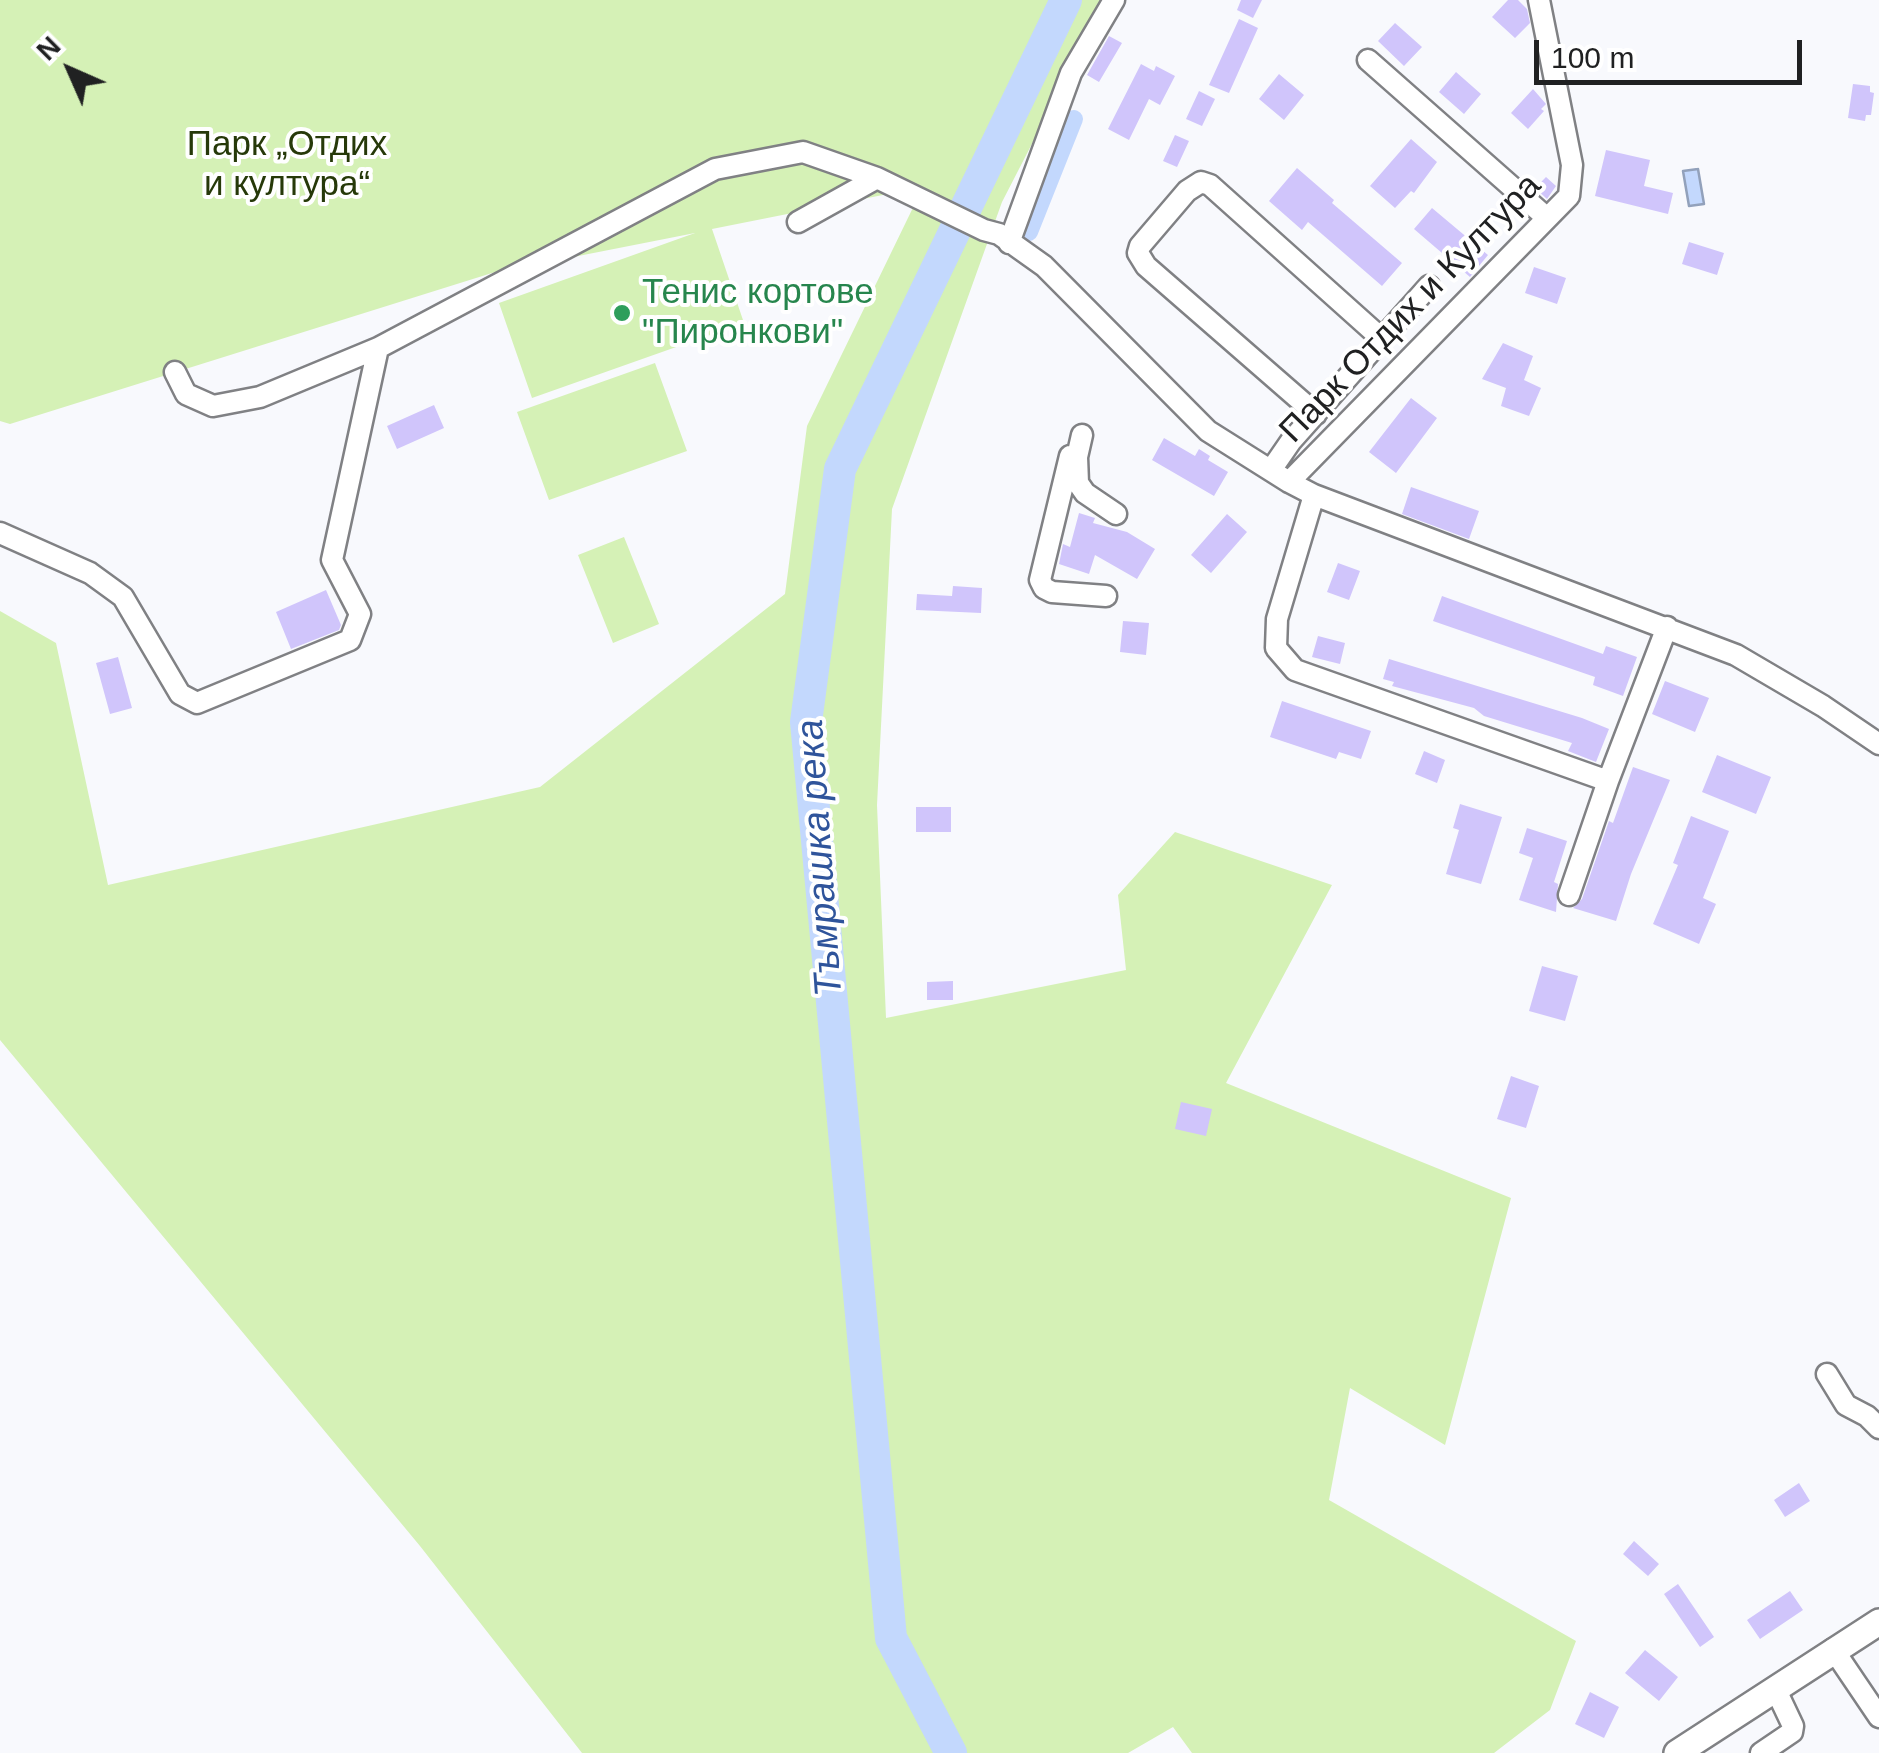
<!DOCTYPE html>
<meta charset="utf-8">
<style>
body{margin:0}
#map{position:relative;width:1879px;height:1753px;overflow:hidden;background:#f8f9fd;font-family:Arial,sans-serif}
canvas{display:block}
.north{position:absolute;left:20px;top:20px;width:100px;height:100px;-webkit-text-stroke:8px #fff;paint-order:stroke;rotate:315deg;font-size:28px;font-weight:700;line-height:40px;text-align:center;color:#202122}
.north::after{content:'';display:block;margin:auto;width:35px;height:45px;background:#202122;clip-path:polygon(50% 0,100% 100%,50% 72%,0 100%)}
.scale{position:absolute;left:1534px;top:40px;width:268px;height:45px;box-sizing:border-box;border:5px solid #202122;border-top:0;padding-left:12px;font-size:30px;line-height:35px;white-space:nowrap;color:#202122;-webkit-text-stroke:8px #fff;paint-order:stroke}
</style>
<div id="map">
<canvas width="1879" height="1753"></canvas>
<div class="north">N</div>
<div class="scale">100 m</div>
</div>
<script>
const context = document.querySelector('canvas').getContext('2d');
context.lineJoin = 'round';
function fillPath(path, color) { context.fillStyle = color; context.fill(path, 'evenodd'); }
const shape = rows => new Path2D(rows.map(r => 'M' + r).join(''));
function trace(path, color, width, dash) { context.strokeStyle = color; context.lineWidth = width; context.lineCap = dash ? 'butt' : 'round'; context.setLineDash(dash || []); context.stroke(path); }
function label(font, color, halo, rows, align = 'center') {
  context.font = font + ' Arial,sans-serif'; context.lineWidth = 8; context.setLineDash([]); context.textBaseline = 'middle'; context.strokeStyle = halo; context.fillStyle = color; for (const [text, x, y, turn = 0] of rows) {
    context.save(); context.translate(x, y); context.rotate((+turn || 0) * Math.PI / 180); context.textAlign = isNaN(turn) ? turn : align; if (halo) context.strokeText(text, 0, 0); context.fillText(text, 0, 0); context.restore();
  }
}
fillPath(shape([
 [0,0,1106,0,1002,202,892,509,877,805,886,1018,1126,970,1118,895,1175,832,1332,885,1226,1083,1511,1198,1445,1445,1350,1388,1329,1500,1576,1641,1550,1710,1494,1753,1192,1753,1173,1727,1128,1753,582,1753,420,1546,0,1040,0,611,56,643,108,885,540,787,785,594,807,426,923,187,712,229,744,323,532,398,499,303,695,233,492,273,10,424,0,421],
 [655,363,687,451,549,500,517,412],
 [624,537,659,624,613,643,578,555]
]), '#d5f1b6');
const water = shape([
 [1698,169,1704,204,1689,206,1683,171,1698,169]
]);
fillPath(water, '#c3d8fd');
trace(water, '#92a1bb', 2.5);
trace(shape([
 [1029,232,1074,119]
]), '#c3d8fd', 18);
trace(shape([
 [951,1753,891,1638,806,722,840,469,1066,0]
]), '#c3d8fd', 32);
fillPath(shape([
 [1241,0,1262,0,1253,18,1237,10],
 [1508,0,1518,0,1527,9,1530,23,1515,38,1492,17],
 [1239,19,1258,28,1229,93,1209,85],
 [1395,23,1422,47,1404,66,1378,41],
 [1109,36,1122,43,1099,82,1087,75],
 [1141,64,1154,71,1156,66,1175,76,1160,105,1149,99,1129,140,1108,129],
 [1456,72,1481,94,1464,114,1439,92],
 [1279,74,1304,95,1284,120,1259,99],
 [1853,84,1870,86,1870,92,1874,93,1871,115,1866,115,1865,121,1848,118],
 [1533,89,1546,104,1541,109,1544,111,1528,129,1511,113],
 [1199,91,1215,99,1202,126,1186,119],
 [1175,135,1189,141,1177,167,1163,161],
 [1411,139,1437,162,1414,193,1411,191,1395,208,1370,186],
 [1606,150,1650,160,1644,186,1673,193,1668,214,1595,196],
 [1297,168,1334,200,1332,203,1402,263,1382,286,1308,222,1302,230,1269,201],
 [1546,177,1556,186,1547,199,1535,188],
 [1432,208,1488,255,1470,277,1414,229],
 [1689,242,1724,253,1717,275,1682,264],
 [1534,267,1566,278,1557,304,1525,293],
 [1503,343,1533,356,1524,380,1541,388,1529,416,1501,406,1506,388,1482,379],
 [1411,398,1437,418,1396,473,1369,452],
 [434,405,444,428,397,449,387,426],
 [1164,438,1195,456,1199,449,1210,456,1208,460,1228,472,1214,496,1152,460],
 [1411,487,1479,511,1469,539,1402,514],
 [1079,513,1095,518,1093,523,1127,532,1155,549,1137,579,1095,555,1089,574,1059,564,1063,544,1070,547],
 [1227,514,1247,532,1211,573,1191,555],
 [1338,563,1360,571,1349,600,1327,592],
 [953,586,982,588,981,613,916,610,917,594,952,596],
 [326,590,341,625,339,630,291,649,276,612],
 [1442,596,1603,654,1606,646,1637,657,1623,696,1593,685,1595,677,1433,621],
 [1123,621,1149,623,1146,655,1120,652],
 [1318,636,1345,643,1340,664,1312,657],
 [118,657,132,708,110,714,96,663],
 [1389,659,1582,718,1609,729,1596,762,1568,751,1572,743,1484,716,1474,708,1392,686,1394,682,1383,679],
 [1665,681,1709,698,1695,732,1652,714],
 [1282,701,1371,731,1361,759,1339,752,1336,759,1270,737],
 [1424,751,1445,760,1437,783,1415,774],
 [1717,755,1771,777,1756,814,1702,792],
 [1633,767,1670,780,1631,874,1616,921,1573,908,1582,899,1609,821,1613,823],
 [1460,804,1502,817,1481,884,1446,874,1459,830,1453,828],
 [916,807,951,807,951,832,916,832],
 [1691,816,1729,831,1703,898,1716,904,1699,944,1653,924,1678,865,1673,863],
 [1527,828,1567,841,1554,882,1558,884,1556,912,1519,900,1533,858,1519,853],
 [1542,966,1578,976,1565,1021,1529,1011],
 [953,981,953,1000,927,1000,927,982],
 [1511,1076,1539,1086,1526,1128,1497,1119],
 [1181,1102,1212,1109,1206,1136,1175,1129],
 [1799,1483,1810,1501,1785,1517,1774,1500],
 [1634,1541,1659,1564,1648,1576,1623,1554],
 [1678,1584,1714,1637,1700,1647,1664,1594],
 [1790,1591,1803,1610,1760,1639,1747,1620],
 [1645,1650,1678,1677,1659,1701,1625,1673],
 [1590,1692,1619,1707,1604,1738,1575,1724]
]), '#d0c5fb');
const minor = shape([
 [1368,60,1547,218],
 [798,222,877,178],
 [1009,243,1071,73,1114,0],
 [175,372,186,394,213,406,260,397,378,348,715,169,803,152,877,178,984,230,999,234,1044,266,1208,431,1289,482,1314,495,1736,655,1823,706,1879,744],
 [1316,414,1146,266,1138,253,1140,246,1187,191,1201,182,1210,185,1382,339],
 [1082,435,1077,457,1078,483,1085,493,1116,514],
 [1070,456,1040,580,1044,588,1052,592,1106,596],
 [1271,470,1291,441,1429,286],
 [1289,482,1569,196,1572,165,1539,0],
 [1314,495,1277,619,1276,648,1295,670,1608,781,1667,627],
 [0,533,90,573,123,597,180,694,197,703,350,640,360,614,332,560,378,348],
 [1569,895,1608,781],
 [1827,1374,1846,1405,1867,1416,1879,1428],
 [1833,1649,1879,1717],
 [1761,1753,1792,1732,1793,1726,1775,1688]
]);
const major = shape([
 [1677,1753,1879,1622]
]);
trace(minor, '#808184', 25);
trace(major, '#808184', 30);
trace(minor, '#fff', 20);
trace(major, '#fff', 25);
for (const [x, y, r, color] of [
 [622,313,10,"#2e9e5b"]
]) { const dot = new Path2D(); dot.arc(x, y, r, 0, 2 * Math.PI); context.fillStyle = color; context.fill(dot); trace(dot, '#fff', 4); }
label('35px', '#263909', '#fff', [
 ["Парк „Отдих",287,145],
 ["и култура“",287,185]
]);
label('35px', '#27864d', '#fff', [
 ["Тенис кортове",642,293],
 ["\"Пиронкови\"",642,333]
], 'left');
label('35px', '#202122', '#fff', [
 ["Парк Отдих и Култура",1411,309,-46]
]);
label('italic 38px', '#2f549b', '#fff', [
 ["Тъмрашка река",821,858,-94]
]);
</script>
